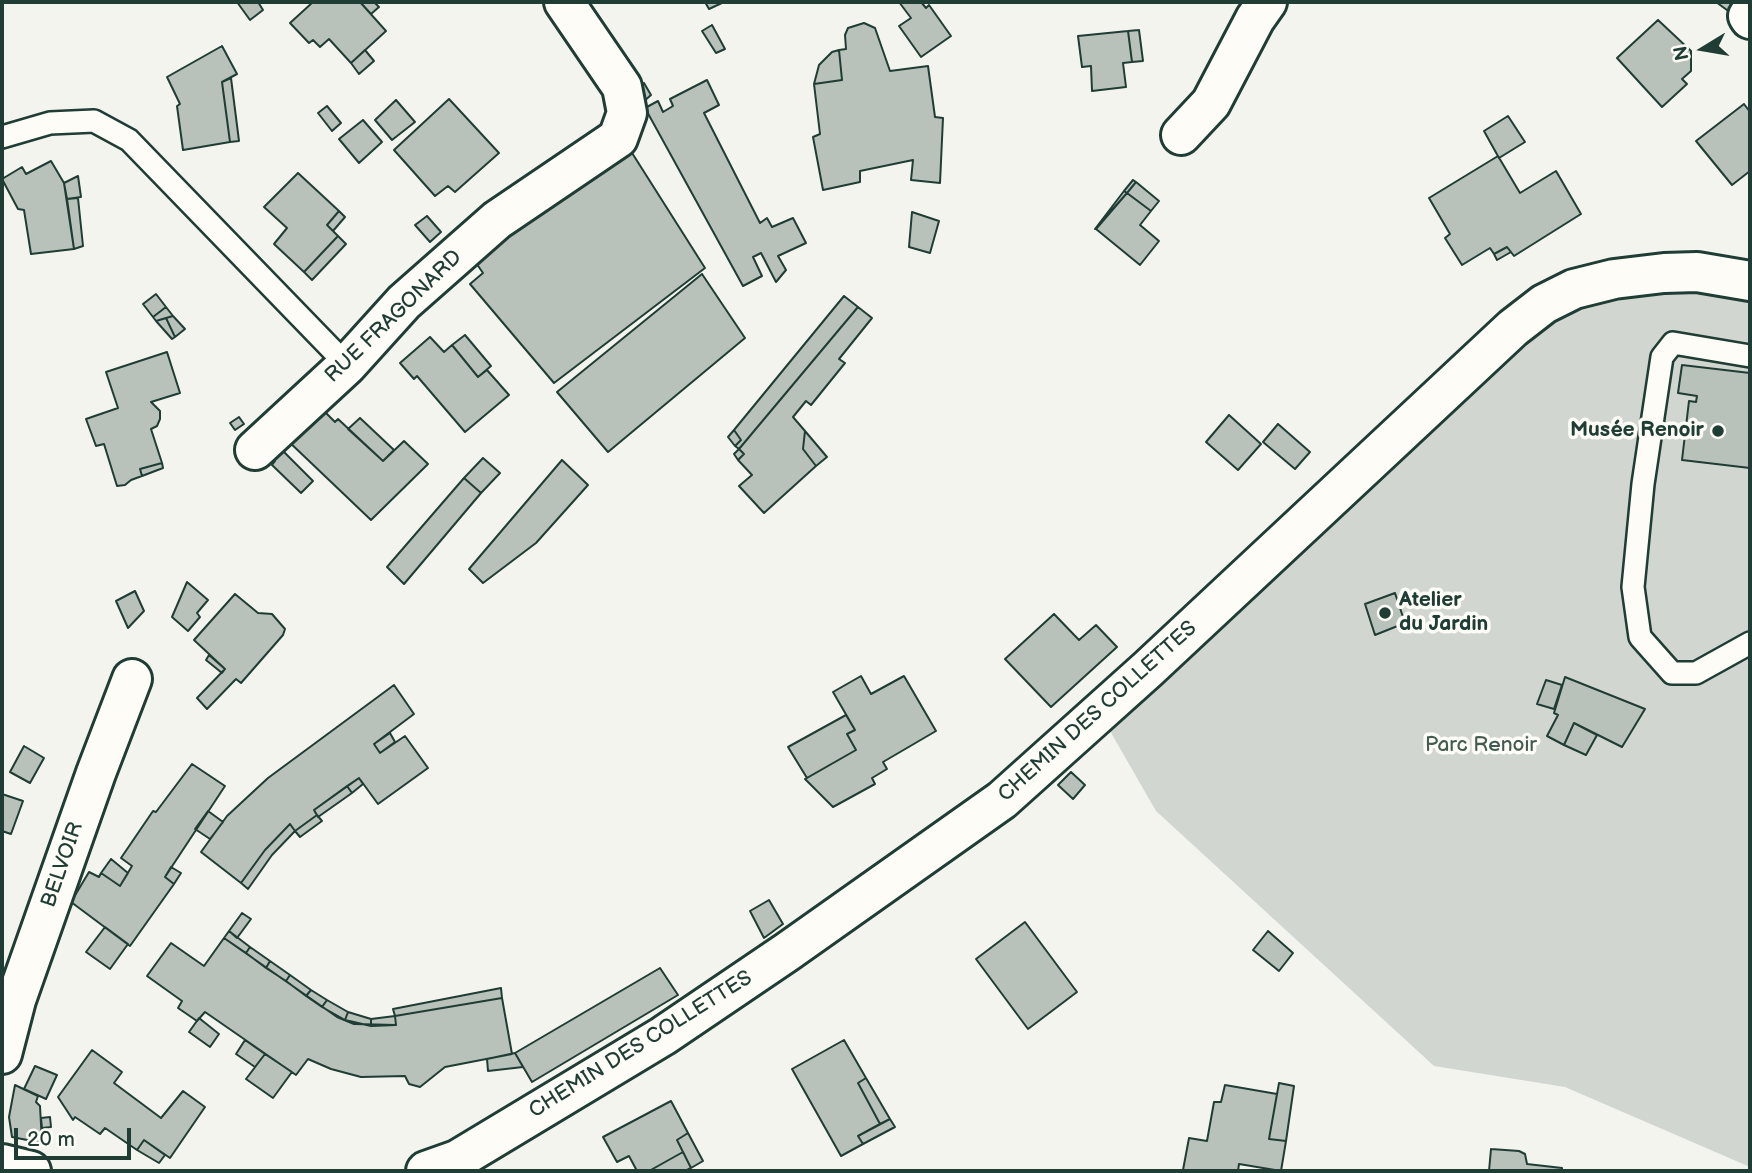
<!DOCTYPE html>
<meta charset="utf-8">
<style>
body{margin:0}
#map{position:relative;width:1752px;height:1173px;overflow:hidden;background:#f4f4ef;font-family:"Balsamiq Sans",sans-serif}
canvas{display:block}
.frame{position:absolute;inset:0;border:4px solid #1f3d34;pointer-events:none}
.north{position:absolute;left:1668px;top:14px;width:70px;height:70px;-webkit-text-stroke:5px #fdfcf7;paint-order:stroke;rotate:259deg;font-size:19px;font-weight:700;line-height:28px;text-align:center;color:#1f3d34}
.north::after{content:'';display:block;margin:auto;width:24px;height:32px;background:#1f3d34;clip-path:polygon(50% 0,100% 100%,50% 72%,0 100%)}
.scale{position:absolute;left:14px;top:1128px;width:117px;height:32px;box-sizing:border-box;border:4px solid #1f3d34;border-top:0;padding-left:9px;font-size:21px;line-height:24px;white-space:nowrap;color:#1f3d34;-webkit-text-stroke:5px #fdfcf7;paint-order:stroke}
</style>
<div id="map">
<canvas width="1752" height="1173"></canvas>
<div class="frame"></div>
<div class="north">N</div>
<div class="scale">20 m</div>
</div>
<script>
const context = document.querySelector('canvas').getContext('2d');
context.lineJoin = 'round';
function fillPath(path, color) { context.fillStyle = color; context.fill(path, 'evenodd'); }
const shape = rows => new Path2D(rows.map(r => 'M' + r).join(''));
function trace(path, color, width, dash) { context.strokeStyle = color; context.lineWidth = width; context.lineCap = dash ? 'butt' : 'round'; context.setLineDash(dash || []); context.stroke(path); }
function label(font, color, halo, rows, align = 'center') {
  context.font = font + ' "Balsamiq Sans",sans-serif'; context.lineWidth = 7; context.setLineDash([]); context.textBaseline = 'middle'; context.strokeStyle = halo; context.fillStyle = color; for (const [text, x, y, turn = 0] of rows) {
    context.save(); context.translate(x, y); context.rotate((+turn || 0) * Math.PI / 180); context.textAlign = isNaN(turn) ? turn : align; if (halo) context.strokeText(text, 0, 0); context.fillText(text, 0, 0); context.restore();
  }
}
fillPath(shape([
 [1598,285,1698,287,1750,301,1750,1167,1565,1087,1434,1066,1156,811,1110,731,1523,330]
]), '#d1d6d1');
const building = shape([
 [237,2,258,2,263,10,250,20,237,2],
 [313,2,360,2,386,31,351,63,329,39,320,47,313,40,309,43,290,23,313,2],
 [360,2,374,2,379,7,371,14,360,2],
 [705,2,724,2,709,9,705,2],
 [899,2,921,2,926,8,929,5,951,36,921,57,899,26,911,18,899,2],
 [1716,2,1739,2,1731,13,1716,2],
 [1658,20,1691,51,1691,71,1682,79,1687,84,1662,107,1617,58,1658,20],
 [864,23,875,28,890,71,928,66,935,117,943,118,940,183,911,180,913,160,860,171,860,182,823,190,813,137,820,134,814,84,842,80,839,50,846,49,845,35,848,28,864,23],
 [712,25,725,49,716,53,702,31,712,25],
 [1139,30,1143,61,1132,62,1128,31,1139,30],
 [1128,31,1132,62,1123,63,1126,87,1092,91,1091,66,1082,67,1078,36,1128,31],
 [222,46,237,74,222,82,230,142,183,150,177,106,180,104,167,77,222,46],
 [365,50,374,61,359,74,351,63,365,50],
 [839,50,842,80,814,84,819,65,832,52,839,50],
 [231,78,239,141,230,142,222,82,231,78],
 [707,80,719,105,704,113,760,223,767,218,772,227,793,218,806,243,778,256,786,270,776,282,761,253,753,257,762,276,743,286,645,108,658,101,663,112,673,106,670,99,707,80],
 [644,83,651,95,642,103,633,90,644,83],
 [449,99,499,153,455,192,448,186,435,196,394,150,449,99],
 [396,100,415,122,392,140,375,120,396,100],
 [1744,104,1750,112,1750,171,1732,185,1696,141,1744,104],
 [327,106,341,123,332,131,318,113,327,106],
 [1508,116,1525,142,1499,158,1484,131,1508,116],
 [363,120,382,142,359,163,339,139,363,120],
 [627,145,705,268,554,383,470,284,483,273,474,260,627,145],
 [1498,156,1520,193,1556,171,1581,214,1514,256,1507,247,1494,254,1490,248,1462,265,1445,238,1450,234,1429,198,1498,156],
 [51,161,64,183,74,249,31,254,24,210,18,209,2,179,22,167,26,174,51,161],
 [298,173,339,211,327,225,338,236,304,272,274,244,287,228,264,207,298,173],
 [78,176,81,197,67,199,64,183,78,176],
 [1133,180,1136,182,1127,193,1124,191,1133,180],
 [1136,182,1159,201,1151,211,1127,193,1136,182],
 [1124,191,1127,193,1095,229,1124,191],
 [1127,193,1151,211,1140,225,1159,241,1140,265,1096,229,1127,193],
 [78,198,83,246,74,249,67,199,78,198],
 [339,211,345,217,333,231,327,225,339,211],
 [912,212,939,221,930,253,909,247,912,212],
 [427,216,441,232,430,242,415,225,427,216],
 [338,236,346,244,312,280,304,272,338,236],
 [1507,247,1511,252,1497,260,1494,254,1507,247],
 [702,274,745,338,608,452,557,392,702,274],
 [156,294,166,307,153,317,143,304,156,294],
 [844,296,858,307,739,449,735,446,741,440,734,430,844,296],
 [166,307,173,316,156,321,153,317,166,307],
 [858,307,872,318,839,359,845,363,811,405,806,401,793,417,805,431,803,449,816,466,764,513,739,486,752,475,738,460,744,454,739,449,858,307],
 [173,316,185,329,175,337,166,318,173,316],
 [166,318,175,337,172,339,156,321,166,318],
 [465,335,491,366,478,377,452,345,465,335],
 [430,337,444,352,452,345,478,377,487,370,509,395,465,432,417,376,414,379,400,363,430,337],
 [167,352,180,393,151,402,160,411,160,419,157,426,151,429,162,463,140,469,142,476,131,480,125,485,117,486,104,444,96,446,86,419,118,408,106,372,167,352],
 [1682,365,1750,373,1750,468,1682,460,1689,401,1696,402,1697,396,1678,393,1682,365],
 [318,405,335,422,338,419,383,461,404,441,428,464,371,520,286,439,318,405],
 [1229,415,1261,444,1238,470,1206,442,1229,415],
 [239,417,244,424,235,430,230,423,239,417],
 [360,418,394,450,383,461,348,429,360,418],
 [1278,424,1310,452,1295,469,1263,442,1278,424],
 [734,430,741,440,735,446,728,437,734,430],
 [805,431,827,457,816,466,803,449,805,431],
 [739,449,744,454,738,460,734,454,739,449],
 [282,450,313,481,301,493,272,465,275,461,273,459,282,450],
 [483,458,500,473,481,493,464,478,483,458],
 [562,460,588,485,536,543,483,583,469,569,562,460],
 [162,463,163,468,142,476,140,469,162,463],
 [464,478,481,493,404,584,387,567,464,478],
 [187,582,208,600,197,613,200,617,188,631,172,617,187,582],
 [135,591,144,611,128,628,116,601,135,591],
 [1395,593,1405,623,1375,635,1365,604,1395,593],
 [235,594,258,613,272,614,285,629,283,635,241,683,236,679,207,709,197,698,225,669,194,640,235,594],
 [1054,614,1079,640,1096,625,1117,647,1051,707,1005,659,1054,614],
 [209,655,225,669,222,673,206,660,209,655],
 [861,676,871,694,904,676,936,731,883,762,887,769,872,778,875,784,833,807,805,779,856,750,847,734,855,730,833,692,861,676],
 [1565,677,1645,709,1622,747,1574,723,1564,745,1547,736,1558,715,1554,713,1565,677],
 [1546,680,1562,685,1554,709,1537,704,1546,680],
 [394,685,414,714,374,744,380,753,405,736,428,768,378,804,359,778,314,810,317,815,295,831,290,824,265,850,241,883,201,852,227,816,268,778,394,685],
 [846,715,855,730,847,734,856,750,807,778,788,747,846,715],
 [1574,723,1597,735,1586,755,1564,745,1574,723],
 [390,733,395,742,380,753,374,744,390,733],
 [24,746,44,758,30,783,10,772,24,746],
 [192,764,225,786,165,877,174,884,130,946,71,902,89,872,99,877,101,873,120,886,132,866,121,858,153,811,156,812,192,764],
 [1071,772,1085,785,1073,799,1058,785,1071,772],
 [359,778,363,784,352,793,347,786,359,778],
 [347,786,352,793,318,817,314,810,347,786],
 [2,794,23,801,11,834,2,831,2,794],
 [208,811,223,822,210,839,195,829,208,811],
 [317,815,322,821,300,837,295,831,317,815],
 [290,824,295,831,272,855,248,889,241,883,265,850,290,824],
 [111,859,128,873,120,886,101,873,111,859],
 [171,867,181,873,174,884,165,877,171,867],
 [769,900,783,924,764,938,750,911,769,900],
 [242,913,251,919,237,938,229,931,242,913],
 [1025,922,1077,992,1028,1029,976,959,1025,922],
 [105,927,128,944,110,969,86,952,105,927],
 [229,931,250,947,246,953,224,938,229,931],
 [1268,931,1293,953,1279,971,1253,950,1268,931],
 [224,938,337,1017,354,1024,396,1025,395,1016,502,998,512,1054,445,1067,420,1087,409,1084,405,1076,361,1077,331,1069,308,1059,296,1075,205,1012,197,1021,178,1008,182,1001,147,976,171,943,204,966,224,938],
 [250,947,270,961,266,968,246,953,250,947],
 [270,961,290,975,286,981,266,968,270,961],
 [660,968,678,995,532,1082,515,1053,660,968],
 [290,975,311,990,306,996,286,981,290,975],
 [501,988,502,998,395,1016,393,1009,501,988],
 [311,990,327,1000,322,1007,306,996,311,990],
 [327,1000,348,1012,345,1020,322,1007,327,1000],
 [348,1012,371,1019,371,1026,345,1020,348,1012],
 [395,1016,396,1025,371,1026,371,1019,395,1016],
 [199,1018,219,1034,210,1047,189,1032,199,1018],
 [245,1040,265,1054,255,1067,236,1054,245,1040],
 [844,1040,866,1078,858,1083,880,1124,858,1136,863,1144,841,1156,792,1069,844,1040],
 [92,1050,122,1072,114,1083,161,1118,183,1091,205,1107,170,1158,144,1140,137,1150,105,1128,100,1134,75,1117,73,1120,58,1097,92,1050],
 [515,1053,523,1067,488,1071,487,1059,515,1053],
 [265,1054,292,1072,273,1098,246,1079,265,1054],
 [35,1066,57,1075,46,1099,24,1089,35,1066],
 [866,1078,890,1119,880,1124,858,1083,866,1078],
 [1279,1083,1294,1086,1286,1141,1269,1139,1279,1083],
 [15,1085,38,1096,36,1102,40,1106,42,1143,12,1137,9,1117,15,1085],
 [1225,1085,1277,1094,1269,1139,1286,1141,1281,1171,1239,1164,1238,1171,1183,1170,1189,1138,1207,1141,1214,1102,1221,1102,1225,1085],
 [671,1101,688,1133,677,1140,683,1152,649,1171,637,1171,629,1156,617,1162,603,1137,671,1101],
 [50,1117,51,1127,42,1128,41,1118,50,1117],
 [890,1119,895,1127,863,1144,858,1136,890,1119],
 [688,1133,703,1161,691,1168,677,1140,688,1133],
 [144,1140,165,1155,159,1163,137,1150,144,1140],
 [1491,1149,1519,1151,1525,1154,1527,1164,1562,1168,1562,1171,1489,1171,1491,1149],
 [683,1152,691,1168,685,1171,649,1171,683,1152]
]);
fillPath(building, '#b9c1bb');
trace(building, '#1f3d34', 2);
const lane = shape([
 [2,137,50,123,94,121,129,140,347,365],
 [1750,356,1673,343,1662,357,1643,484,1633,587,1640,637,1672,673,1696,673,1750,643]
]);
const street = shape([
 [1748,16,1750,19],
 [1181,135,1211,103,1255,19,1267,2],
 [255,450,347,365,404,302,497,220,618,138,627,113,622,87,564,2],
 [2,1054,16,1000,96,773,132,679],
 [2,1164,31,1171],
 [426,1171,457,1160,663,1036,787,952,1002,800,1148,669,1513,328,1544,304,1574,289,1614,279,1664,273,1697,272,1750,281]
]);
trace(lane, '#1f3d34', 26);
trace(street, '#1f3d34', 44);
trace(lane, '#fdfcf7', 21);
trace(street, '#fdfcf7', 38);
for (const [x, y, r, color] of [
 [1718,431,7,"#1f3d34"],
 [1385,613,7,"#1f3d34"]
]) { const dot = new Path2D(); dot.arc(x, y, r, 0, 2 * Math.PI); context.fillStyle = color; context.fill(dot); trace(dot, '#fdfcf7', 2.5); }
label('21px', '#1f3d34', '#fdfcf7', [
 ["RUE FRAGONARD",394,317,-44],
 ["CHEMIN DES COLLETTES",1098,712,-42],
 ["BELVOIR",63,865,-71],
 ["CHEMIN DES COLLETTES",641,1045,-32]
]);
label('bold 21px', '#1f3d34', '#fdfcf7', [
 ["Musée Renoir",1704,431],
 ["Atelier",1399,601,"left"],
 ["du Jardin",1399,625,"left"]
], 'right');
label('21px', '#435c53', '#fdfcf7', [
 ["Parc Renoir",1481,746]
]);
</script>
